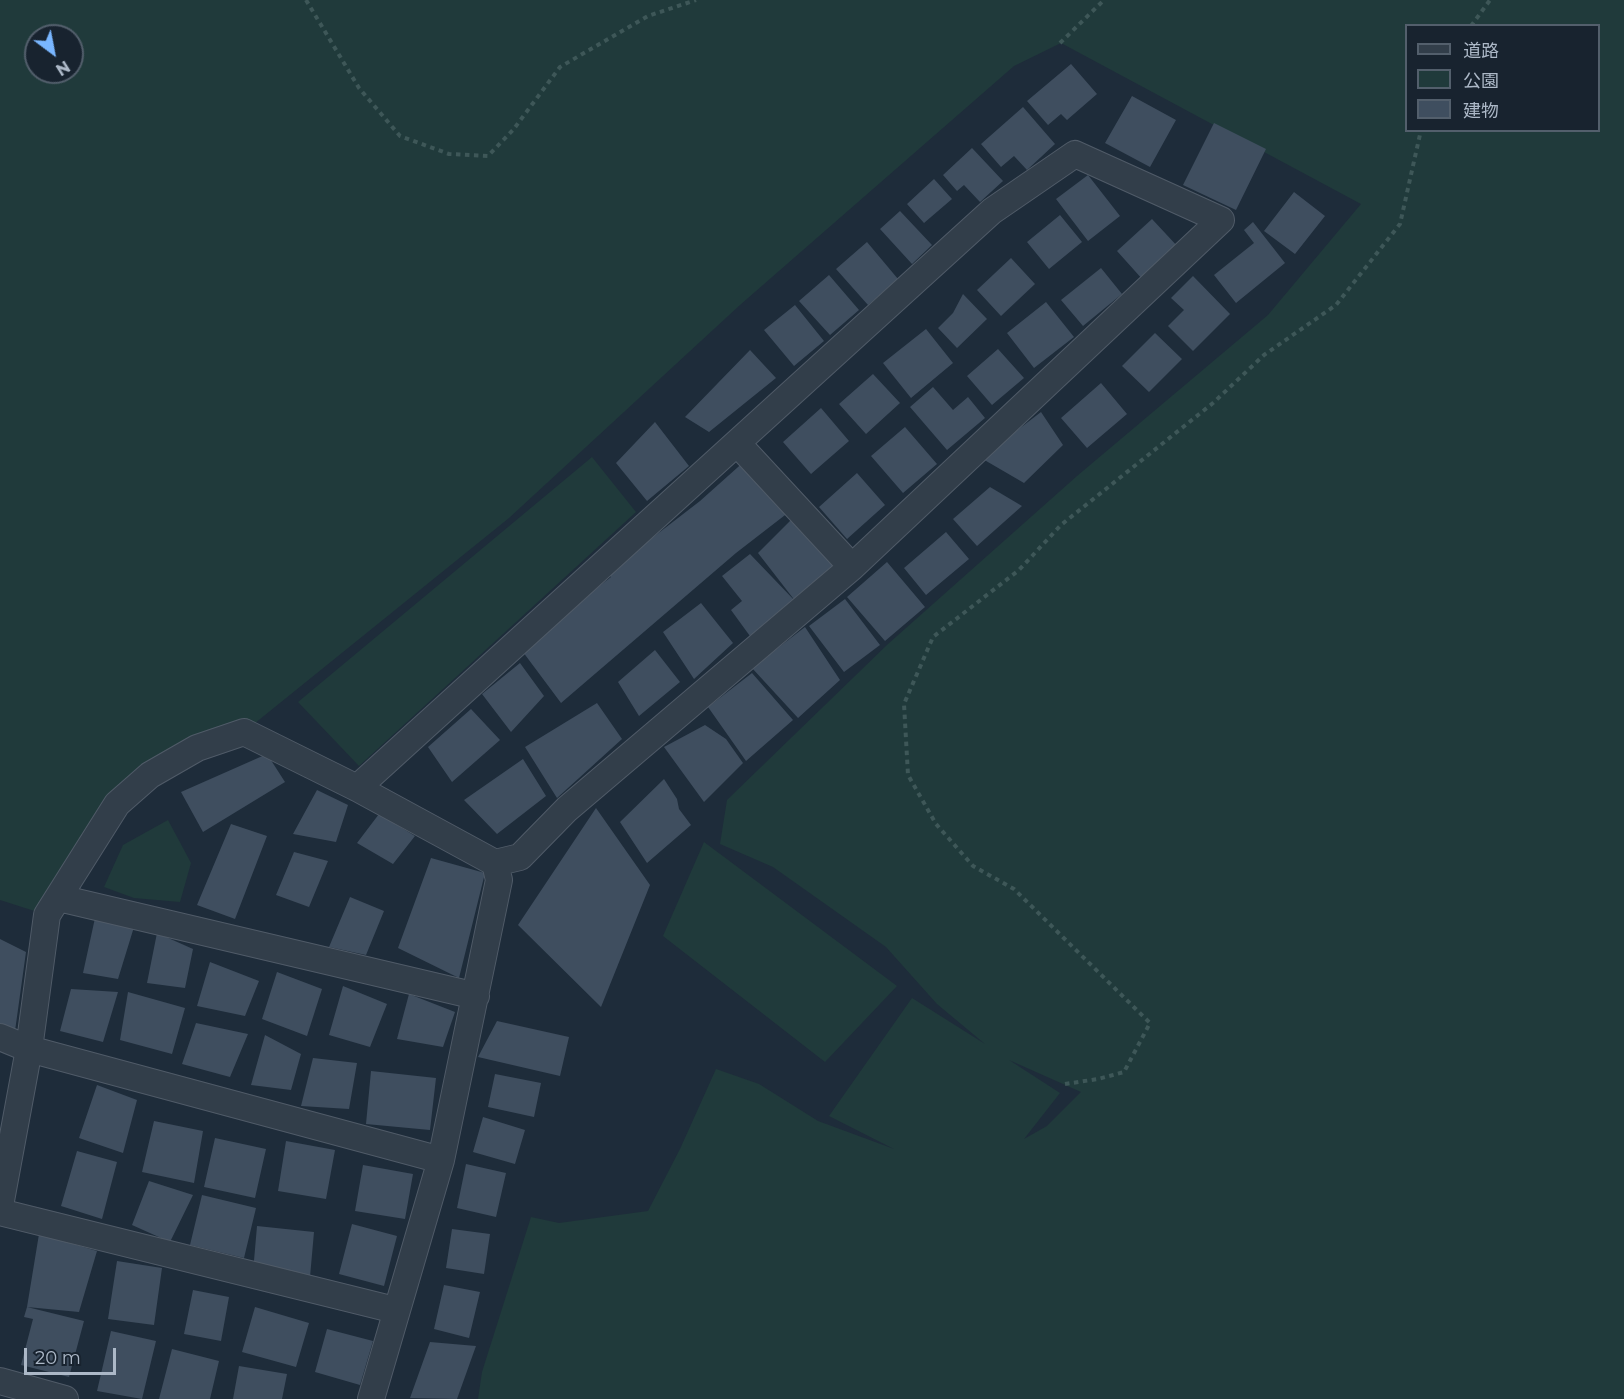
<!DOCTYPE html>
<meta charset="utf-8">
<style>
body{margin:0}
#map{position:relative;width:1624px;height:1399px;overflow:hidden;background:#1e2c3a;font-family:Montserrat,"Noto Sans JP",sans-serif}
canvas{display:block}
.legend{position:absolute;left:1405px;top:24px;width:195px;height:108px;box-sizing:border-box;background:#18232f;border:2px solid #535f6c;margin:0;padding:8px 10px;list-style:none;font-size:18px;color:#acb8c7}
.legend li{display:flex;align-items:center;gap:12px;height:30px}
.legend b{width:30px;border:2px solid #535f6c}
.north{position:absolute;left:24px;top:24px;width:60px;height:60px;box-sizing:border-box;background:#18232f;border:2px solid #535f6c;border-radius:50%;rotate:148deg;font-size:16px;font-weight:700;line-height:24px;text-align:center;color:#acb8c7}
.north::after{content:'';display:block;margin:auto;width:21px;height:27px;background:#79b6ff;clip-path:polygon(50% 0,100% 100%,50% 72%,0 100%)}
.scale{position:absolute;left:24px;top:1348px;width:92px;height:27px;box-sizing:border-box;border:3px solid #acb8c7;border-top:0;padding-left:8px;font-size:18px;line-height:21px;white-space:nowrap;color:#acb8c7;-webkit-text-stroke:4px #18232f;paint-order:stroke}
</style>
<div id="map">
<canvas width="1624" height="1399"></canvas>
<ul class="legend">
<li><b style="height:8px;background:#323e4a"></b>道路</li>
<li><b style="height:16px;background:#203a3b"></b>公園</li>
<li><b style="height:16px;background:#3f4e5f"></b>建物</li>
</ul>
<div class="north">N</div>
<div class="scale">20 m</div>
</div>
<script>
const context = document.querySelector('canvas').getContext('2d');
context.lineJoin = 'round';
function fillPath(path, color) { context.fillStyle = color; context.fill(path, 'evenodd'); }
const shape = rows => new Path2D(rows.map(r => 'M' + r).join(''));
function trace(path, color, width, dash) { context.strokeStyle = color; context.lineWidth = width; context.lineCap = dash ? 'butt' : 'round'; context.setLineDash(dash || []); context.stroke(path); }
fillPath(shape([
 [0,0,1624,0,1624,1399,478,1399,482,1372,531,1217,559,1223,648,1211,680,1149,716,1069,759,1084,818,1121,894,1149,829,1116,912,998,985,1044,937,1004,886,947,773,867,720,844,727,800,888,644,1077,476,1268,315,1361,204,1061,43,1014,66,740,305,509,518,244,732,150,775,47,915,0,900],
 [1406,26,1598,26,1598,130,1406,130],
 [36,36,72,36,72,72,36,72],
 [1009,1060,1081,1092,1047,1126,1024,1139,1060,1093],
 [592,457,636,512,359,766,298,702],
 [168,820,191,863,180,902,134,898,104,887,123,845],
 [704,842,897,986,825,1062,663,936]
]), '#203a3b');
fillPath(shape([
 [1071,64,1097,94,1067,120,1061,114,1048,125,1027,101],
 [1132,96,1176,120,1150,167,1105,143],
 [1023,107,1055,144,1027,170,1014,156,1001,167,981,144],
 [1214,123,1266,149,1236,210,1183,185],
 [972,148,1003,181,980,202,964,185,957,191,943,175],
 [1088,175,1120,216,1088,241,1056,199],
 [934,179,952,199,924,223,907,204],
 [1294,192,1325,216,1295,254,1264,231],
 [900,211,932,245,912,264,880,229],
 [1060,215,1082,242,1049,269,1027,242],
 [1152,219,1179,248,1143,280,1117,251],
 [1253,222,1285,263,1236,303,1214,275,1254,243,1244,230],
 [867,242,898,279,868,305,836,269],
 [1011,258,1035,284,1001,316,977,290],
 [1101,268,1122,294,1083,326,1061,300],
 [829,275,859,310,830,335,799,301],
 [1193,276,1230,314,1193,351,1168,326,1184,310,1171,298],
 [963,294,987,319,957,348,938,328,953,313],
 [1046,302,1074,337,1034,368,1007,333],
 [795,305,824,341,794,366,764,330],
 [926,329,953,363,911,398,883,363],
 [1155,333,1182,359,1149,392,1122,366],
 [998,349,1024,378,992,405,967,376],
 [750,350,776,378,709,432,685,417],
 [873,374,900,403,866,434,839,404],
 [1101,383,1127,414,1087,448,1061,418],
 [933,387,953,410,968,397,985,418,947,450,910,407],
 [821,408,849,441,811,474,783,442],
 [1041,412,1063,445,1024,483,981,458],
 [655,422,689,466,647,501,616,463],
 [905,427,937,464,903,493,871,456],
 [747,459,789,512,736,553,561,703,523,652,561,616,611,577,608,572,700,501],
 [857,473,885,505,847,539,819,507],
 [990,487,1022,506,977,546,953,519],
 [797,514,843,569,755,643,731,610,742,601,722,576,750,554,796,602,758,553],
 [946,532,969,559,926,595,904,568],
 [887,562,925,607,885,641,847,597],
 [845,599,880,645,844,672,809,626],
 [701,603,733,643,694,679,663,632],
 [805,627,840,680,798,718,752,668],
 [655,650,680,682,639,716,618,682],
 [520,663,544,696,511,732,482,694],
 [752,673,793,720,746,761,708,707],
 [597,703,622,739,557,798,525,747],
 [471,709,500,740,452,782,428,747],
 [705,725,726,739,743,763,704,802,664,747],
 [267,754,285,782,203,832,181,792],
 [523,759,546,796,497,834,464,800],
 [664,779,677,799,679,809,691,825,647,863,620,822],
 [317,790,348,805,336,842,293,834],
 [596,808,650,885,601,1007,518,925],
 [379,814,415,836,393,864,357,843],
 [231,824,267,836,235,919,197,905],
 [294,852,328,861,309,907,276,895],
 [431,858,485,873,459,978,398,948],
 [350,897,384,911,366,955,329,947],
 [95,918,134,927,118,979,83,973],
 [157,933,193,949,185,988,147,983],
 [0,939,26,952,15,1031,0,1023],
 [210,962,259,981,245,1016,197,1006],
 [277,972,322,989,307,1036,262,1019],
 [343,986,387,1004,370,1047,329,1035],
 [71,989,118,992,103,1042,60,1031],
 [128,992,185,1008,172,1054,120,1040],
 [409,994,455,1012,443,1047,397,1039],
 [497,1021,569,1037,560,1076,478,1057],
 [196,1023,248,1034,230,1077,182,1064],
 [265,1035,301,1054,291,1090,251,1085],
 [313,1058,357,1063,349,1109,301,1106],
 [371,1071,436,1078,430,1130,366,1124],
 [495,1074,541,1083,534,1117,488,1107],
 [97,1085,137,1100,123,1153,79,1138],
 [483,1117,525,1130,515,1164,473,1152],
 [154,1121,203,1131,194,1183,142,1172],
 [215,1138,266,1149,255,1198,204,1187],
 [286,1141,335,1150,326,1199,278,1191],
 [77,1151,117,1162,102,1219,61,1206],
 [466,1164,506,1173,496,1217,457,1208],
 [363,1165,413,1174,405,1219,355,1211],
 [149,1181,193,1195,170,1242,132,1225],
 [202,1195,256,1208,244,1258,190,1245],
 [352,1224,397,1236,384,1286,339,1274],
 [257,1226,314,1232,310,1277,253,1272],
 [452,1229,490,1234,484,1274,446,1268],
 [39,1234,97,1251,79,1312,27,1307],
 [117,1261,162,1268,154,1325,108,1319],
 [444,1285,480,1292,469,1338,434,1329],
 [193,1290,229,1297,221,1341,184,1334],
 [27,1307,84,1321,69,1377,21,1365,33,1319,24,1317],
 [255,1307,309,1323,296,1367,242,1352],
 [327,1329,373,1341,360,1385,315,1372],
 [111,1331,156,1341,142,1399,97,1391],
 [430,1342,476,1346,457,1399,410,1398],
 [172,1349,219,1361,210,1399,159,1399],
 [239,1366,287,1374,282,1399,233,1399]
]), '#3f4e5f');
const minor = shape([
 [737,443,852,567],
 [59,898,476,996],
 [0,1037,29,1049,441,1160],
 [0,1206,29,1049,47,915,117,804,150,775,197,748,244,732,357,788,495,863,520,857,567,809,852,567,1221,220,1075,154,992,211,357,788],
 [0,1212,395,1310],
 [0,1381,65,1399],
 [371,1399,441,1160,499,880,495,863]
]);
trace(minor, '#505b68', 28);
trace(shape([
 [306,0,359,88,400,136,449,154,488,156,513,130,560,67,648,16,696,0],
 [1471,26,1490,0],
 [1060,43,1104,0],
 [1065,1084,1098,1079,1124,1072,1150,1023,1014,889,973,866,936,824,908,775,904,704,933,637,1019,570,1061,525,1213,403,1264,355,1336,305,1400,224,1421,130]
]), '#3e5758', 4, [4.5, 4.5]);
trace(minor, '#323e4a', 26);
</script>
